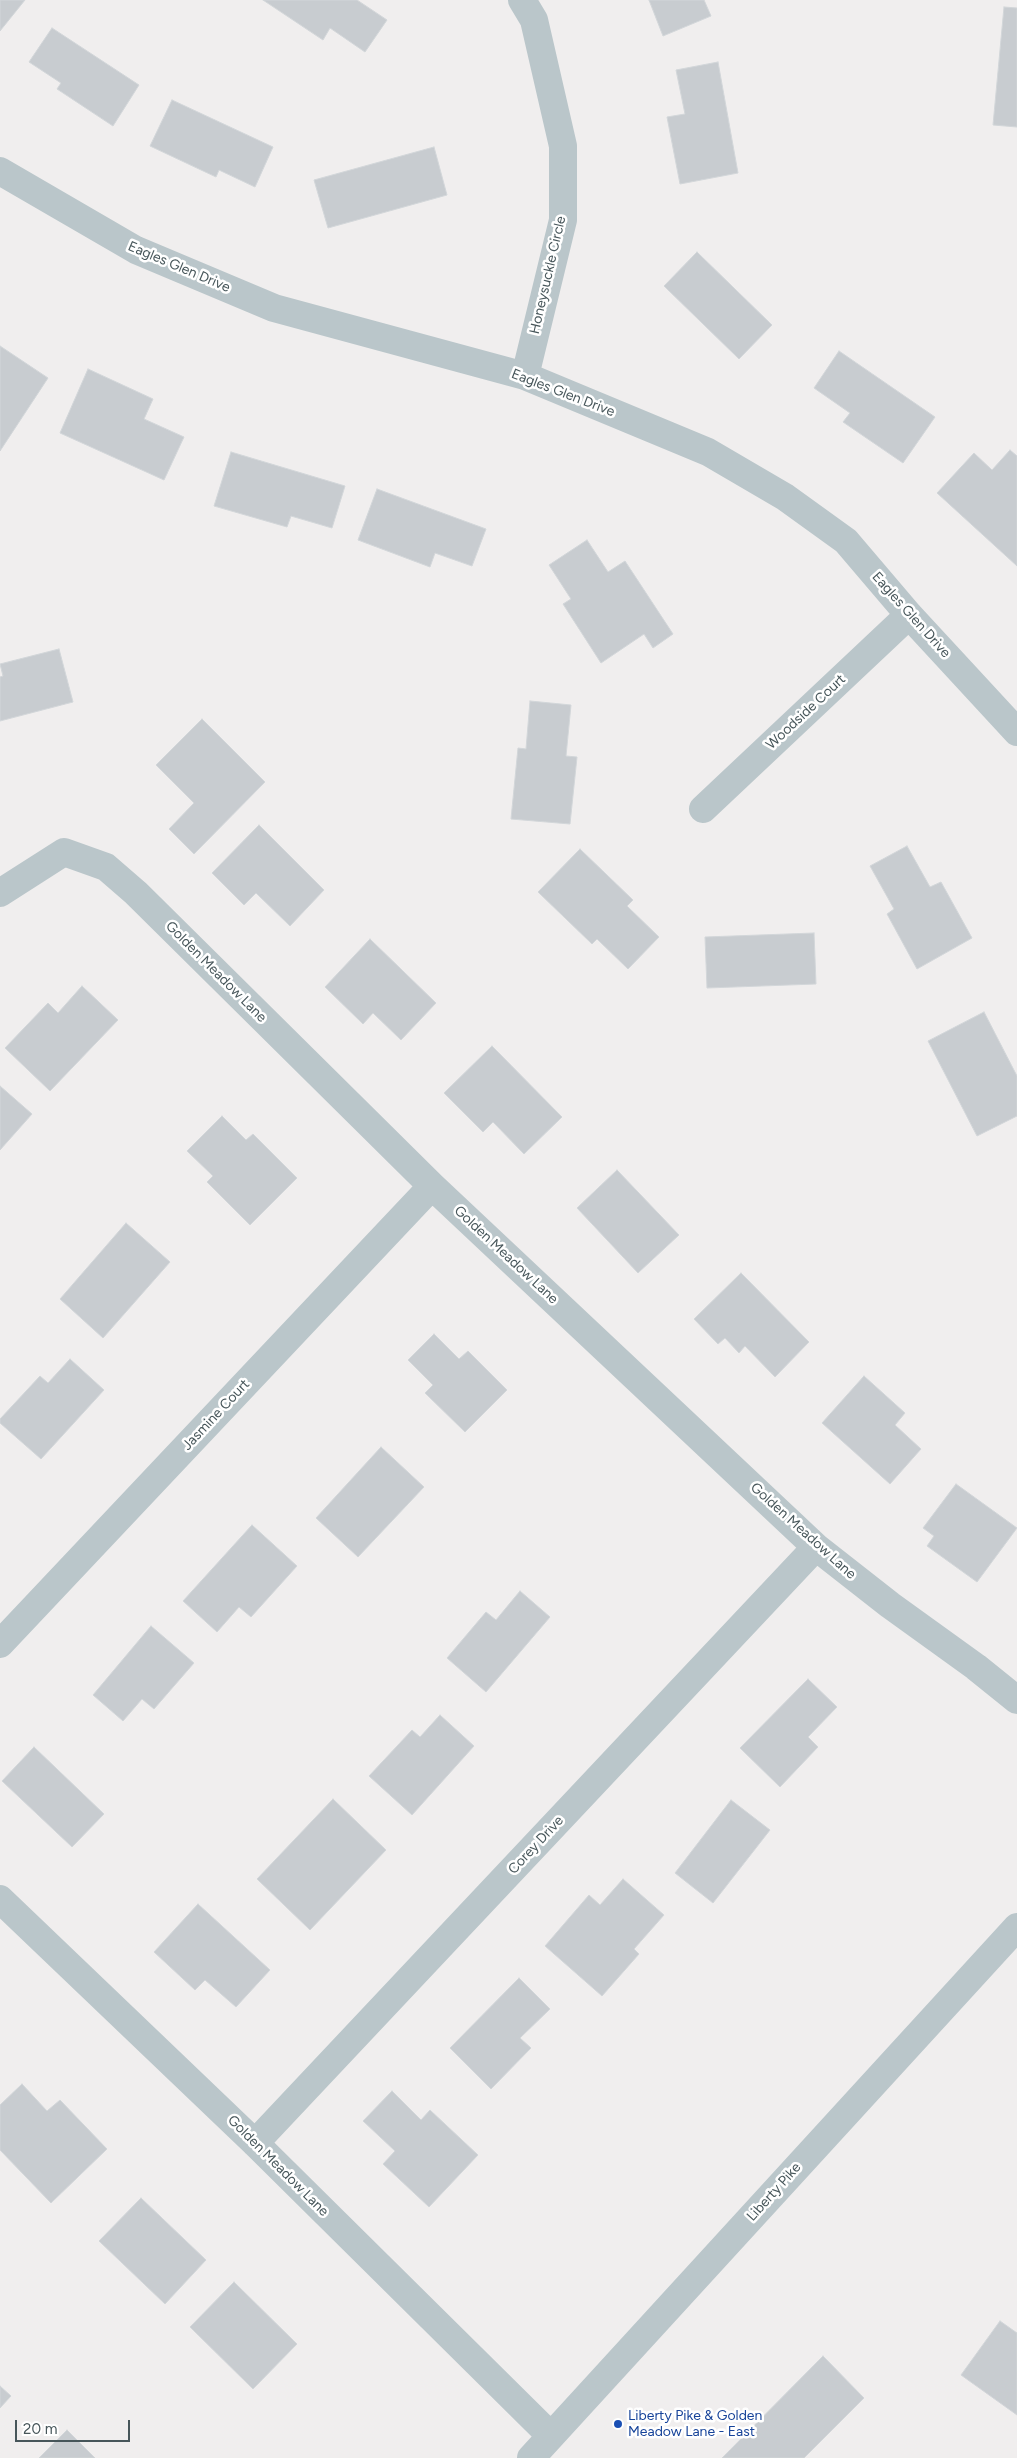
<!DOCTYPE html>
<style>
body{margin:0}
#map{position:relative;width:1017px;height:2458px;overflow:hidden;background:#f0eeee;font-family:Figtree,sans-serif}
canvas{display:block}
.scale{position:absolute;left:15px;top:2420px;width:115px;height:22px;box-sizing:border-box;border:2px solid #47565a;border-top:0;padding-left:6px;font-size:15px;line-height:18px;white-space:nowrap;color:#47565a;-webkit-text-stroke:4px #fff;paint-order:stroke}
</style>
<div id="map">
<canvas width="1017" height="2458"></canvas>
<div class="scale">20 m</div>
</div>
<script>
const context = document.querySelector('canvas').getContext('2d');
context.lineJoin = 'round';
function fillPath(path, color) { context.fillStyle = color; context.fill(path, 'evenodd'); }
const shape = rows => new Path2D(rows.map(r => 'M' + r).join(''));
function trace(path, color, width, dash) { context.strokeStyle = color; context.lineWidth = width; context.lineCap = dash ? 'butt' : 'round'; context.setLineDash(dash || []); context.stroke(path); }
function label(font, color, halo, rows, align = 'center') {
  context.font = font + ' Figtree,sans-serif'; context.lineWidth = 5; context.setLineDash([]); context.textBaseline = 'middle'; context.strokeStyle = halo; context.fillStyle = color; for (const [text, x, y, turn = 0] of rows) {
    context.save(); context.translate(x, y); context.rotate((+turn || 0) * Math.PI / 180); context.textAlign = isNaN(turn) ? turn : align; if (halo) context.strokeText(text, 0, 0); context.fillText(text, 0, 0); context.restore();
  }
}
const building = shape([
 [0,0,25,0,0,31,0,0],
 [263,0,357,0,387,20,365,52,330,28,323,40,263,0],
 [649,0,704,0,711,16,663,36,649,0],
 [1004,7,1017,8,1017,127,993,125,1004,7],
 [52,28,139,85,113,126,57,89,61,83,29,62,52,28],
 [718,62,738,173,680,184,667,117,685,114,676,70,718,62],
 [172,100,273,147,255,187,219,170,216,177,150,146,172,100],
 [434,147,447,195,328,228,314,180,434,147],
 [697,252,772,325,739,359,664,286,697,252],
 [0,346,48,378,0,451,0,346],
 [839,351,935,417,903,463,843,422,850,413,814,388,839,351],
 [88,369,153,399,144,419,184,437,164,480,60,433,88,369],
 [1010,450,1017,456,1017,566,937,493,974,453,992,470,1010,450],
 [231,452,345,486,332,528,291,516,287,527,214,506,231,452],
 [377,489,486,529,472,566,435,553,430,567,358,540,377,489],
 [587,540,608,572,625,561,673,634,653,648,644,634,601,663,563,604,571,599,549,565,587,540],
 [59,649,73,702,0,721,0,677,3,676,0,664,59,649],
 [530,701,571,705,566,756,577,757,570,824,511,819,518,748,526,749,530,701],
 [202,719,265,782,194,854,169,829,194,803,156,765,202,719],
 [259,825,324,890,290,926,256,893,244,905,212,873,259,825],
 [907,846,930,887,941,882,972,938,917,969,887,914,894,909,870,866,907,846],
 [580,849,633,900,627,906,659,937,628,969,597,939,592,944,538,892,580,849],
 [814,933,816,984,707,988,705,937,814,933],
 [370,939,436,1003,401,1040,373,1013,363,1024,325,987,370,939],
 [82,986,118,1020,50,1091,5,1048,48,1003,58,1013,82,986],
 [984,1012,1017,1076,1017,1116,977,1136,928,1041,984,1012],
 [492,1046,562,1117,524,1154,493,1122,483,1132,444,1093,492,1046],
 [0,1086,32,1114,0,1150,0,1086],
 [222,1116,246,1140,253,1134,297,1178,250,1225,207,1182,213,1176,187,1151,222,1116],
 [617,1170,679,1235,638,1273,577,1208,617,1170],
 [126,1223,170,1262,103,1338,60,1299,126,1223],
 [741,1273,809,1342,775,1377,745,1346,739,1353,725,1338,718,1344,694,1319,741,1273],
 [434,1334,459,1359,468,1351,507,1390,465,1432,425,1393,433,1385,408,1360,434,1334],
 [70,1359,104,1390,41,1459,0,1423,0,1419,40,1376,48,1383,70,1359],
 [864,1376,905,1413,895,1425,921,1449,890,1484,822,1423,864,1376],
 [381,1447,424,1487,358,1557,316,1518,381,1447],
 [956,1484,1017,1528,977,1582,927,1546,934,1536,923,1528,956,1484],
 [252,1525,297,1566,251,1617,239,1607,217,1632,183,1601,252,1525],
 [520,1591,550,1617,486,1692,447,1658,486,1612,496,1620,520,1591],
 [151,1626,194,1663,154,1709,142,1699,123,1721,93,1695,151,1626],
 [808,1679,837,1707,808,1737,818,1747,780,1787,740,1748,808,1679],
 [440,1715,474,1746,412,1815,369,1776,412,1730,420,1737,440,1715],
 [34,1747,104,1814,72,1847,2,1781,34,1747],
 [333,1799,386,1850,310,1930,257,1879,333,1799],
 [731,1800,770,1830,713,1903,675,1873,731,1800],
 [623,1879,664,1915,634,1949,639,1954,602,1996,545,1946,589,1895,600,1905,623,1879],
 [198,1904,270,1970,236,2007,205,1980,195,1990,154,1952,198,1904],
 [519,1978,550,2009,520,2038,531,2048,491,2089,450,2048,519,1978],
 [22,2084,47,2111,60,2100,107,2149,51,2203,0,2150,0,2105,22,2084],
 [392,2091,421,2120,430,2110,478,2155,429,2207,383,2164,395,2151,363,2121,392,2091],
 [141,2198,206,2260,165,2304,99,2241,141,2198],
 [234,2282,297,2344,253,2389,190,2327,234,2282],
 [1000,2321,1017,2333,1017,2415,961,2375,1000,2321],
 [823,2356,864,2398,804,2458,722,2458,823,2356],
 [0,2386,11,2396,0,2408,0,2386],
 [67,2430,95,2458,39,2458,67,2430]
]);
fillPath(building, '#c8ccd0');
trace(building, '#d2d6d9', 1);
trace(shape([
 [522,0,534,20,563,146,563,220,525,376],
 [0,171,136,250,274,308,525,376,708,452,785,497,846,541,909,615,1017,732],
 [703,809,909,615],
 [0,893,64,852,106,867,136,893,432,1186,816,1547,890,1605,976,1667,1017,1700],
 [0,1644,432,1186],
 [0,1899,255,2143,551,2436],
 [255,2143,816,1547],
 [531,2458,1017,1927]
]), '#bac6ca', 28);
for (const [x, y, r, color] of [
 [618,2424,5,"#1a4fb4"]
]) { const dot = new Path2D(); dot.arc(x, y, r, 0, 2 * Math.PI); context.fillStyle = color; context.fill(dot); trace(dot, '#fff', 2); }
label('14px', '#47565a', '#fff', [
 ["Eagles Glen Drive",179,267,23],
 ["Honeysuckle Circle",548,275,-77],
 ["Eagles Glen Drive",563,393,21],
 ["Eagles Glen Drive",911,615,48],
 ["Woodside Court",806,712,-43],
 ["Golden Meadow Lane",216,972,45],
 ["Golden Meadow Lane",506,1255,43],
 ["Jasmine Court",216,1415,-47],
 ["Golden Meadow Lane",803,1531,42],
 ["Corey Drive",536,1845,-47],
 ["Golden Meadow Lane",278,2166,45],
 ["Liberty Pike",774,2192,-48]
]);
label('14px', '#164399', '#fff', [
 ["Liberty Pike & Golden",628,2416],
 ["Meadow Lane - East",628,2432]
], 'left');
</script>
